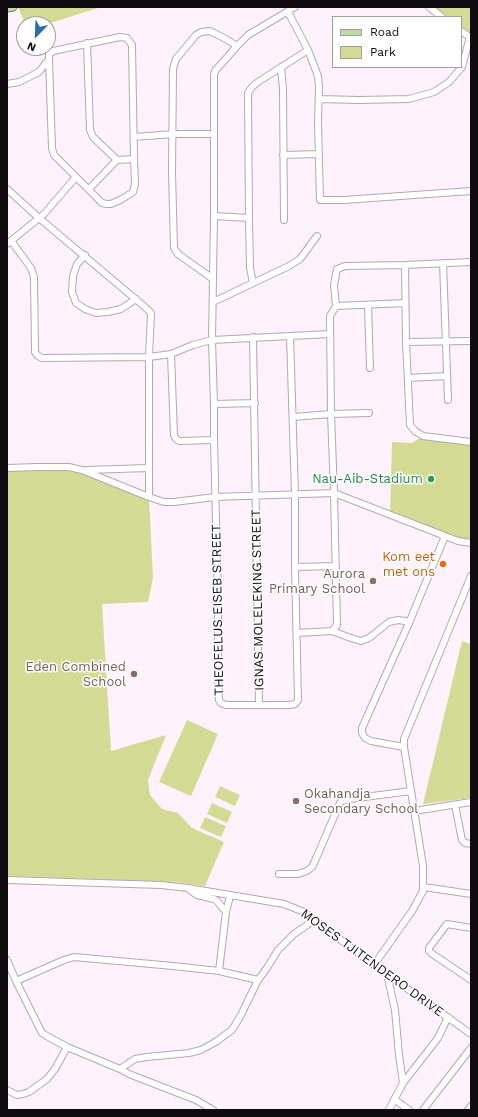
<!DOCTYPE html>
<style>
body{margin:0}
#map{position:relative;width:478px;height:1117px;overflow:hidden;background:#fef3fd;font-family:"Work Sans",sans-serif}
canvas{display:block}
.frame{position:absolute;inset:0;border:8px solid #100b0f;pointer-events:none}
.legend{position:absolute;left:332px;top:16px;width:130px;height:52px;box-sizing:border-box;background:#fff;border:1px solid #9f9d9f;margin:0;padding:5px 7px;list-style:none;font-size:12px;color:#100b0f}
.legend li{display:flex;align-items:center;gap:8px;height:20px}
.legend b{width:20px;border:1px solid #9f9d9f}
.north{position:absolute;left:16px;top:16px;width:40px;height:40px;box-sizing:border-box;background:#fff;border:1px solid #9f9d9f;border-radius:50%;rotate:203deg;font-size:11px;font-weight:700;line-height:16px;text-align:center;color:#100b0f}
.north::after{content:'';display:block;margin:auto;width:14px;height:18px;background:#286fa3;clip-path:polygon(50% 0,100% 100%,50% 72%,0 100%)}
</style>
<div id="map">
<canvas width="478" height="1117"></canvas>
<div class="frame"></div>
<ul class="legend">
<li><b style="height:5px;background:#bddca7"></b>Road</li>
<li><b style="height:11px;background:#d4db94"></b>Park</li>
</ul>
<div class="north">N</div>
</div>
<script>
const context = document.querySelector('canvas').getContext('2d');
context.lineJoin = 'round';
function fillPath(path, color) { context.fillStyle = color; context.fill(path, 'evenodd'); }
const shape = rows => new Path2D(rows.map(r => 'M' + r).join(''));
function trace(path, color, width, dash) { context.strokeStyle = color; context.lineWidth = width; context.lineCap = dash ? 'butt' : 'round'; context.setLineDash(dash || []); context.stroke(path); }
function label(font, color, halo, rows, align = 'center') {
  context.font = font + ' "Work Sans",sans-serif'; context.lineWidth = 3; context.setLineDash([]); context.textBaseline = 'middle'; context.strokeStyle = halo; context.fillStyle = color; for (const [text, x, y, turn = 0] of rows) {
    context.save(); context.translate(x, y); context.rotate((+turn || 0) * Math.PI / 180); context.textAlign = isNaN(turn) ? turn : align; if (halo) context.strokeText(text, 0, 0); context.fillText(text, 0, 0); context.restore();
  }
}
fillPath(shape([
 [18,7,101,7,47,24,25,24],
 [429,7,471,7,471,38,461,31,461,17,442,17],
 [423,436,471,442,471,543,390,515,392,442,412,443],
 [69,467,149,497,153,578,148,602,102,604,111,751,166,735,148,780,150,795,162,809,178,813,192,828,224,842,205,886,174,882,7,876,7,468],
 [462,641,471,644,471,798,423,804],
 [187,720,218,734,191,796,159,782],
 [220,786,240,795,235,806,215,797],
 [212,803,232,812,227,823,207,814],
 [205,817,226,826,221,837,200,828]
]), '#d4db94');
const minor = shape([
 [429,7,442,17],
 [288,12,308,50,318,76,319,87,318,122,320,200,344,200,471,191],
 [461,31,471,38],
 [87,43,90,130,93,137,117,160],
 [281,67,283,90,284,220],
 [7,84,19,82,39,72,49,59],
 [319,99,359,100,409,99,434,92,449,82,462,67,470,37],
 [134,137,173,134,214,134],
 [283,155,319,154],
 [7,189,39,218,145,307,151,313,149,357,149,497],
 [89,189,117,160,134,159,132,45,127,38,120,37,53,51,49,54,49,59,52,148,54,155,102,203,107,204,111,204,122,199,133,192,135,184,134,159],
 [214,216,249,218],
 [12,242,31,268,34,277,35,352,38,356,42,358,149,357,171,354,193,345,212,340,330,334],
 [7,244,44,214,76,177],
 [85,255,77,264,73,276,72,292,76,303,85,309,96,313,108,312,121,309,136,299],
 [443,263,448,400],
 [405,265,406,342,410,425,415,431,423,436,471,442],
 [213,279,178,254,174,248,172,172,173,69,176,59,196,35,201,32,210,31,226,39,237,46],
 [253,283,250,268,249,218,248,93,252,87,258,82,308,50],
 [213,302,289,266,300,259,317,236],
 [368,305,370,368],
 [336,306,405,303],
 [290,336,295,495,295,567,298,700,295,704,290,705,226,705,221,703,219,700,218,680,218,603,214,440,214,404,212,340,214,216,214,75,215,71,237,46,248,35,295,7],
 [253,337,259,705],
 [406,342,471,341],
 [171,354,174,435,176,439,179,441,214,440],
 [408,378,447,376],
 [214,404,255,403],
 [293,417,331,414,369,413],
 [7,468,37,467,69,467,82,470,149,497,164,502,174,502,215,497,334,493,458,541,471,543],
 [86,470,149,468],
 [295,567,336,566],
 [332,631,348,637,361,641,369,638,389,622,398,620,405,621,409,623],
 [297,633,332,631,337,625,334,493,331,414,330,316,336,306,334,285,337,269,345,266,405,265,471,262],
 [404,747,371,741,365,738,362,733,362,728,409,623,445,536],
 [455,805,462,840,465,843,471,844],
 [414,811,471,802],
 [279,874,298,874,307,871,312,867,314,863,340,803,342,801,349,799,411,791],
 [7,880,161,885,188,888,284,904,304,912,374,965,471,1034],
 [424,887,471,894],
 [190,890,197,895,214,899,217,901,226,912],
 [471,928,447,924,429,948,429,951,431,953,471,980],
 [7,960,16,981,42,1033,45,1035,67,1047,120,1069,129,1074,196,1100,213,1110],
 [374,965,412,911,423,891,423,866,404,747,404,739,471,576],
 [219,971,226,912,230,896],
 [387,974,395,1010,399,1055,403,1083],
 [16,981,64,960,74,957,173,966,219,971,258,980],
 [120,1069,135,1059,147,1057,189,1053,201,1050,217,1041,225,1035,232,1030,241,1015,258,980,267,968,278,950,294,934,313,921],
 [7,1090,17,1095,23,1094,29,1092,47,1079,55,1069,67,1047],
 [394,1099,409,1110],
 [389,1110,403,1083,438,1038,448,1017],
 [423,1110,471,1048],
 [468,1110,471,1106]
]);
const major = shape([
 [7,8,13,7]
]);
trace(minor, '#b4a7b2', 8);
trace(major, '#64834c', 9);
trace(minor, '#fff', 6);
trace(major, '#bddca7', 7);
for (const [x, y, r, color] of [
 [431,479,4,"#2e9e5b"],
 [443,564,4,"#e8710a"],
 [373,581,4,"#8d6e63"],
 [134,674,4,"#8d6e63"],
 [296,801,4,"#8d6e63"]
]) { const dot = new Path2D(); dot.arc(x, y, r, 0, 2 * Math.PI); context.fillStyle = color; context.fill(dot); trace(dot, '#fff', 1.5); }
label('13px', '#27864d', '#fff', [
 ["Nau-Aib-Stadium",423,479]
], 'right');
label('13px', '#c56008', '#fff', [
 ["Kom eet",435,557],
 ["met ons",435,572]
], 'right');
label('13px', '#785e54', '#fff', [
 ["Aurora",365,574],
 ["Primary School",365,589],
 ["Eden Combined",126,667],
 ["School",126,682],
 ["Okahandja",304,794,"left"],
 ["Secondary School",304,809,"left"]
], 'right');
label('13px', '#100b0f', '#fff', [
 ["IGNAS MOLELEKING STREET",258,600,-91],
 ["THEOFELUS EISEB STREET",218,610,-91],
 ["MOSES TJITENDERO DRIVE",372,963,36]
]);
</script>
